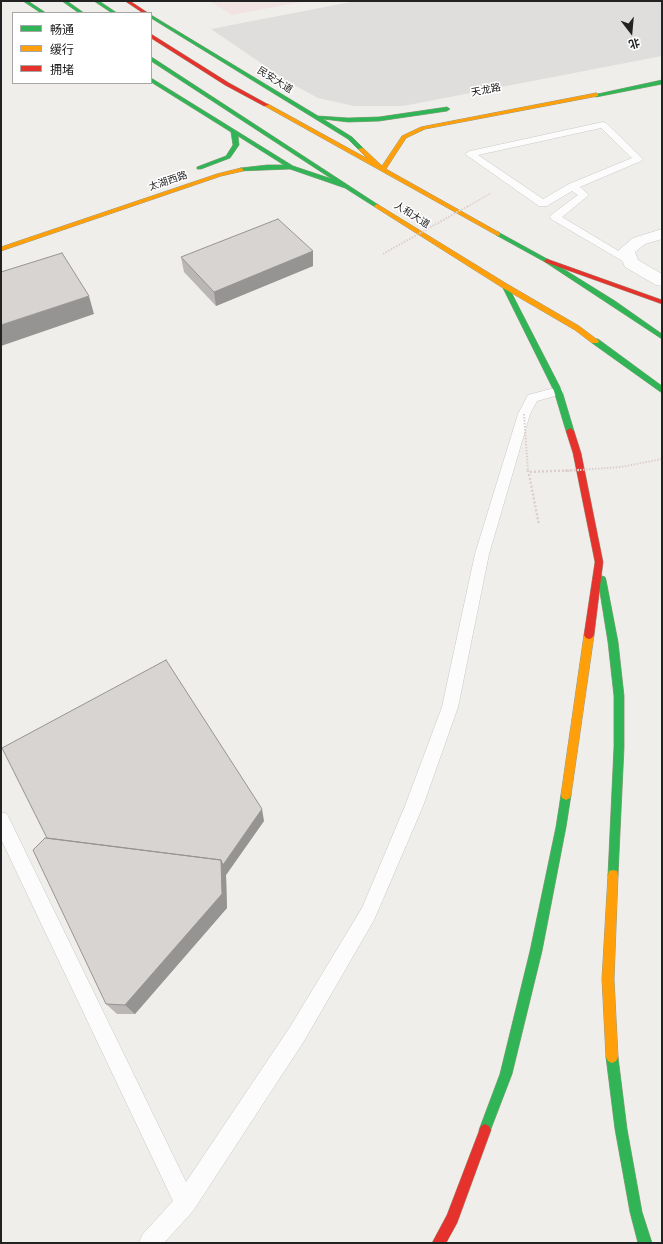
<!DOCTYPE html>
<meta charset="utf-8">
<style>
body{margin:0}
#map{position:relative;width:663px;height:1244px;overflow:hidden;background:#f0eeeb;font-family:"Public Sans","Noto Sans SC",sans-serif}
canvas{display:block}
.frame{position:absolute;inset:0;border:2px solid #222;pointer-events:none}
.legend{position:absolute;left:12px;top:12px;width:140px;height:72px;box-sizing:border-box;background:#fff;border:1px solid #a7a7a7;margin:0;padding:5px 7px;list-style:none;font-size:12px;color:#222}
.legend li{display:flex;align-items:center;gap:8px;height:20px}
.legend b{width:20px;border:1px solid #a7a7a7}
.north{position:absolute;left:611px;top:12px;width:40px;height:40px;-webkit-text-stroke:3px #fff;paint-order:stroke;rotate:164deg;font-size:11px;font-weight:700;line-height:16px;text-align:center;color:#222}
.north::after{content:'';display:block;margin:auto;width:14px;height:18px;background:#222;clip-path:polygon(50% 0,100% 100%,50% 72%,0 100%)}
</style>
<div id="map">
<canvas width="663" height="1244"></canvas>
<div class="frame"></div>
<ul class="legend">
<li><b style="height:5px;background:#30b455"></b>畅通</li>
<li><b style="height:5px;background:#ff9f0a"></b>缓行</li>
<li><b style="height:5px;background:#e5322d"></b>拥堵</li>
</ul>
<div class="north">北</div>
</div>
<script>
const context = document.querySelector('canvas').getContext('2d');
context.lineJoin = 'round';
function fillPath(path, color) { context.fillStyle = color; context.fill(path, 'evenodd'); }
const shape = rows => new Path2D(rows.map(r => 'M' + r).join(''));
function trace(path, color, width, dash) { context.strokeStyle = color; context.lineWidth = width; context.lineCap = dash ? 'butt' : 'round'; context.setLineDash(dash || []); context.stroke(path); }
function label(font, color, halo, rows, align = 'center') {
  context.font = font + ' "Public Sans","Noto Sans SC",sans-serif'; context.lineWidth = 3; context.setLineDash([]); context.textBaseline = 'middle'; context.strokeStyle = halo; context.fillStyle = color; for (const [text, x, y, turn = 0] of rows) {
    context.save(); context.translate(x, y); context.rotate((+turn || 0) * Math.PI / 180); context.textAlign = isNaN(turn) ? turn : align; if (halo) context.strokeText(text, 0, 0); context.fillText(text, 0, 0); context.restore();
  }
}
fillPath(shape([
 [356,1,662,1,662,56,403,106,354,106,318,98,290,83,211,29]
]), '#dfdedc');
fillPath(shape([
 [209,1,306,1,232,15]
]), '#f1e3e1');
const lane = shape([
 [603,122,606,123,643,159,641,161,580,187,589,195,562,217,635,261,637,263,631,266,551,219,550,217,551,215,578,195,572,191,547,206,539,206,465,154,470,151,603,122],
 [601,128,632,158,569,184,543,199,478,155,601,128],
 [558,387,562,388,564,391,562,394,537,401,530,414,489,554,458,707,423,806,374,920,304,1041,193,1211,164,1243,139,1243,142,1235,173,1201,1,839,1,812,7,814,186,1182,290,1027,362,908,405,806,442,707,475,554,518,414,528,395,558,387]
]);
const street = shape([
 [662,229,662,239,645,244,635,252,638,260,662,274,662,286,656,285,625,267,618,251,633,238,662,229]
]);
const fast = shape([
 [23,1,28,1,46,13,41,13,23,1],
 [62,1,67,1,84,13,79,13,62,1],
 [94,1,99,1,117,13,112,13,94,1],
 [151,15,318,116,348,118,379,117,447,107,450,109,447,111,379,121,348,122,323,119,352,137,364,149,359,150,348,139,151,18,151,15],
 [151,57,153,58,380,206,375,207,345,188,290,169,239,171,239,169,241,168,267,165,284,165,238,136,239,145,230,158,201,169,197,169,197,167,226,156,233,145,231,132,151,82,151,78,293,166,332,179,151,61,151,57],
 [662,80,662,84,596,97,593,95,662,80],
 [498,232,549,260,615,301,662,334,662,339,545,262,496,235,496,233,498,232],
 [503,284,505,284,508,286,562,391,574,431,573,433,570,434,566,431,554,391,502,286,503,284],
 [592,339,598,339,662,386,662,393,592,343,592,339],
 [602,576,605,577,606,580,618,642,624,696,624,747,618,875,617,879,613,880,609,879,608,875,614,747,614,696,608,642,598,580,599,577,602,576],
 [566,790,570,792,571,795,566,827,542,951,512,1074,489,1134,485,1136,481,1134,479,1130,500,1074,530,951,556,827,561,795,562,792,566,790],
 [612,1051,616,1053,618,1057,627,1129,642,1212,652,1243,638,1243,630,1212,615,1129,606,1057,608,1053,612,1051]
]);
const slow = shape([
 [596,93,598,94,598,96,425,129,406,138,386,169,500,233,500,235,498,236,263,105,268,104,368,159,358,149,363,148,382,166,402,136,421,127,596,93],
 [241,168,243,169,243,171,221,176,1,251,1,247,217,174,241,168],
 [377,204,507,284,579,326,599,341,598,343,592,343,575,330,503,288,375,207,374,206,377,204],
 [589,631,592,632,594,635,571,795,570,798,566,800,562,798,561,795,584,635,586,632,589,631],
 [613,870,617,871,618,875,614,979,618,1057,616,1061,612,1063,608,1061,606,1057,602,979,608,875,609,871,613,870]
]);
const jam = shape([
 [125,1,130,1,148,13,143,13,125,1],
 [151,34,229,83,269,105,264,106,225,85,151,38,151,34],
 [547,259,662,300,662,304,545,262,544,261,547,259],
 [570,428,574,431,581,453,603,562,594,635,592,638,589,639,586,638,584,635,595,562,573,453,566,431,570,428],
 [485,1124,489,1126,491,1130,457,1223,446,1243,432,1243,447,1215,481,1126,485,1124]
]);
trace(lane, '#c9c8c7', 1);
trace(street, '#c9c8c7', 1);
trace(fast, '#999a82', 1);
trace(slow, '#999a82', 1);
trace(jam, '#999a82', 1);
trace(shape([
 [529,474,539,525]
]), '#dccecd', 2.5, [2, 2]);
fillPath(lane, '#fdfcfc');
fillPath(street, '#fdfcfc');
fillPath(fast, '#30b455');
fillPath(slow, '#ff9f0a');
fillPath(jam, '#e5322d');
trace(shape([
 [467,207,491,193]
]), '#dccecd', 1.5, [1, 1]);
trace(shape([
 [383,254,468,206],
 [524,414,528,471],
 [565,471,621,467,662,459]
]), '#dccecd', 2, [1.5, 1.5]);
trace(shape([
 [528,470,528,472,579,470]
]), '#dccecd', 2.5, [2, 2]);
fillPath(shape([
 [181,257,313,266,216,306,184,272],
 [264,821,226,875,227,908,135,1014,117,1014,106,1004,47,838]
]), '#b9b6b5');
fillPath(shape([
 [313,251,313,266,216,306,214,292],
 [89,296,94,314,1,346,1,325],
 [262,809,264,821,226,875,227,908,135,1014,125,1005,221,860]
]), '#969493');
const building = shape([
 [278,219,313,251,214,292,181,257,278,219],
 [62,253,89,296,1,325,1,272,62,253],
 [166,660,262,809,223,865,221,860,47,838,2,748,166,660],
 [45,838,221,860,222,894,125,1005,106,1004,33,850,45,838]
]);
fillPath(building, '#d7d4d2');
trace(building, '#969493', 1);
label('10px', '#222', '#fff', [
 ["民安大道",275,80,32],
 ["天龙路",486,90,-11],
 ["太湖西路",168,181,-19],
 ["人和大道",412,215,32]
]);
</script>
